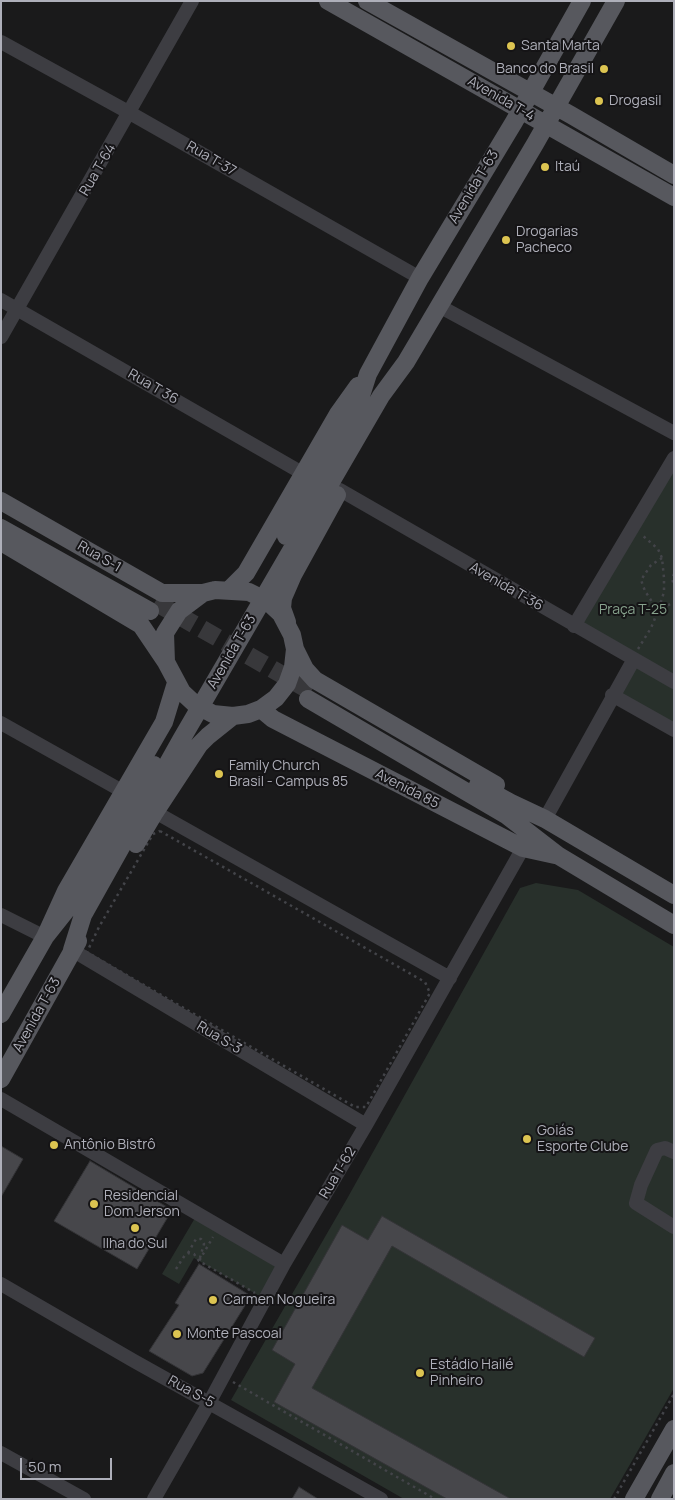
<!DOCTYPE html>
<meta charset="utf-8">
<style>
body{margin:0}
#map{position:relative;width:675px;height:1500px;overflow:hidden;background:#1a1a1b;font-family:Manrope,sans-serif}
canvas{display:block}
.frame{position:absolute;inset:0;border:2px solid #aeafb9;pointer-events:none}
.scale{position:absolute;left:20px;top:1458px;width:92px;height:22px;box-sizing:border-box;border:2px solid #aeafb9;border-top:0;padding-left:6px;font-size:15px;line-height:18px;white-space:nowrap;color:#aeafb9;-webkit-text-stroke:4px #151416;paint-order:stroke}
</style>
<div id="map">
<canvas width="675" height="1500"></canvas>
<div class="frame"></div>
<div class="scale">50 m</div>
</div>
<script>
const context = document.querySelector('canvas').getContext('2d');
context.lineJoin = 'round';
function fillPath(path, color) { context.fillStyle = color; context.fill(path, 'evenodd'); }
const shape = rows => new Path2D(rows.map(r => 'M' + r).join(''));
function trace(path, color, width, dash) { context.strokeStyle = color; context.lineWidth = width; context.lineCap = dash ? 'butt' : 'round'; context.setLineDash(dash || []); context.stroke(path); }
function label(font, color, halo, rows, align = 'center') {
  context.font = font + ' Manrope,sans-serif'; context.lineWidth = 4; context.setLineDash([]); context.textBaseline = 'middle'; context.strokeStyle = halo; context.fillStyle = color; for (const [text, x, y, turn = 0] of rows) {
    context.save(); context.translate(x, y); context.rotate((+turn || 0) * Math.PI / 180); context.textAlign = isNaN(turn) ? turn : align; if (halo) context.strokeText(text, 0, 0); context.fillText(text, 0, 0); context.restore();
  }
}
fillPath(shape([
 [674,461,674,678,577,625],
 [635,666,674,688,674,725,619,694],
 [536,883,578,890,674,947,674,1388,610,1499,404,1499,231,1400,348,1197,520,888],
 [195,1218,278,1268,261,1297,194,1258,179,1284,162,1274]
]), '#28302b');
const building = shape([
 [1,1146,23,1159,1,1197,1,1146],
 [90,1161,172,1210,137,1269,54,1221,90,1161],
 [382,1216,595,1338,584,1357,392,1246,312,1388,511,1499,447,1499,274,1402,295,1364,272,1350,342,1225,368,1240,382,1216],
 [199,1264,251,1296,203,1373,192,1376,149,1351,179,1305,175,1303,199,1264],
 [299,1487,318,1499,292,1499,299,1487]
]);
fillPath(building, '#47474b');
trace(building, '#343437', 1);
trace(shape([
 [155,602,314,693]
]), '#38383b', 18, [18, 9]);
trace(shape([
 [662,558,651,565,641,580,645,591,658,611,674,602],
 [674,574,672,579,674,585],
 [638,649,651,628,658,611,664,592,664,578,662,558,658,549,642,535],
 [160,831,425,982,430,993,366,1107,355,1107,87,952,99,927,153,834,160,831],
 [188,1253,196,1239,201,1239,204,1244,199,1261,213,1237],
 [176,1269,185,1255,189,1253,194,1254,199,1261,255,1293],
 [233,1382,435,1499],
 [614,1499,674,1394]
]), '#434449', 2.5, [2.5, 4]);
trace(shape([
 [1,42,130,113,420,278],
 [1,300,304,474],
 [439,306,674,433],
 [1,337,192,1],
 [340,490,674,682],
 [574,626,674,458],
 [612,695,674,730],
 [1,723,124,792],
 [155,812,450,978],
 [545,819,634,659],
 [1,915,45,937],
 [72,950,366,1125],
 [1,1099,284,1264],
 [674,1152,665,1148,657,1150,641,1185,636,1203,674,1227],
 [1,1284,134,1361,381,1499],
 [1,1453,84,1499],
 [154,1499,209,1403,284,1264,366,1125,523,848]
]), '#3d3d42', 14);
trace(shape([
 [328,1,674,197],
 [367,1,571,115,674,175],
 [1,501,162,593,203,593],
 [1,528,150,611],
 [286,536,358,405,368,374,420,278,514,122,582,1],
 [1,542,141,625,166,662],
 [215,590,249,592,267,601,281,614,292,635,295,649,293,667,287,684,276,698,261,709,248,714,233,716,213,714,196,705,182,692,166,662,165,633,179,611,203,593,215,590],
 [229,590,246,573,338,414,358,386],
 [287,622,282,608,283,598,293,575,337,495],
 [295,649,305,669,315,680,496,785],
 [308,699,506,815,559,856,674,925],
 [261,709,273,719,523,848,555,855],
 [478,785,511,803,545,819,674,895],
 [136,844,155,812,199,745,208,736,233,716],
 [45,937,76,898,154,765],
 [72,950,83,915,181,740,381,396,406,362,535,144,616,1],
 [1,1014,45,937,66,891,164,722,176,683],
 [1,1079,78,941],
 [634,1499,674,1429],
 [660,1499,674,1473]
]), '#57585e', 18);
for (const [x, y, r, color] of [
 [511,46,5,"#dcc451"],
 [604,69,5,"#dcc451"],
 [599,101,5,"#dcc451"],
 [545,167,5,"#dcc451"],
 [506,240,5,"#dcc451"],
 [219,774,5,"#dcc451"],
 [527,1139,5,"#dcc451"],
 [54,1145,5,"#dcc451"],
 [94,1204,5,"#dcc451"],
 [135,1228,5,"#dcc451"],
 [213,1300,5,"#dcc451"],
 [177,1334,5,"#dcc451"],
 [420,1373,5,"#dcc451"]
]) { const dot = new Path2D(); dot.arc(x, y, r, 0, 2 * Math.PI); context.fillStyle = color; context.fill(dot); trace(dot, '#151416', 2); }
label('14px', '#aeafb9', '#151416', [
 ["Santa Marta",521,46],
 ["Banco do Brasil",594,69,"right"],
 ["Drogasil",609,101],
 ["Itaú",555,167],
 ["Drogarias",516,232],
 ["Pacheco",516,248],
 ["Family Church",229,766],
 ["Brasil - Campus 85",229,782],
 ["Goiás",537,1131],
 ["Esporte Clube",537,1147],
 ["Antônio Bistrô",64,1145],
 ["Residencial",104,1196],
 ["Dom Jerson",104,1212],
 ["Ilha do Sul",135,1244,"center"],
 ["Carmen Nogueira",223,1300],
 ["Monte Pascoal",187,1334],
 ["Estádio Hailé",430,1365],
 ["Pinheiro",430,1381]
], 'left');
label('14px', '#aeafb9', '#151416', [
 ["Avenida T-4",501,99,30],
 ["Rua T-37",211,159,30],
 ["Rua T-64",98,170,-60],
 ["Avenida T-63",474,187,-59],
 ["Rua T 36",153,387,30],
 ["Rua S-1",99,557,30],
 ["Avenida T-36",506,587,30],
 ["Avenida T-63",232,652,-60],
 ["Avenida 85",407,789,27],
 ["Avenida T-63",37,1015,-61],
 ["Rua S-3",219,1038,31],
 ["Rua T-62",338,1173,-59],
 ["Rua S-5",191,1392,29]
]);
label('14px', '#87a28d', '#151416', [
 ["Praça T-25",633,610]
]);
</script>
